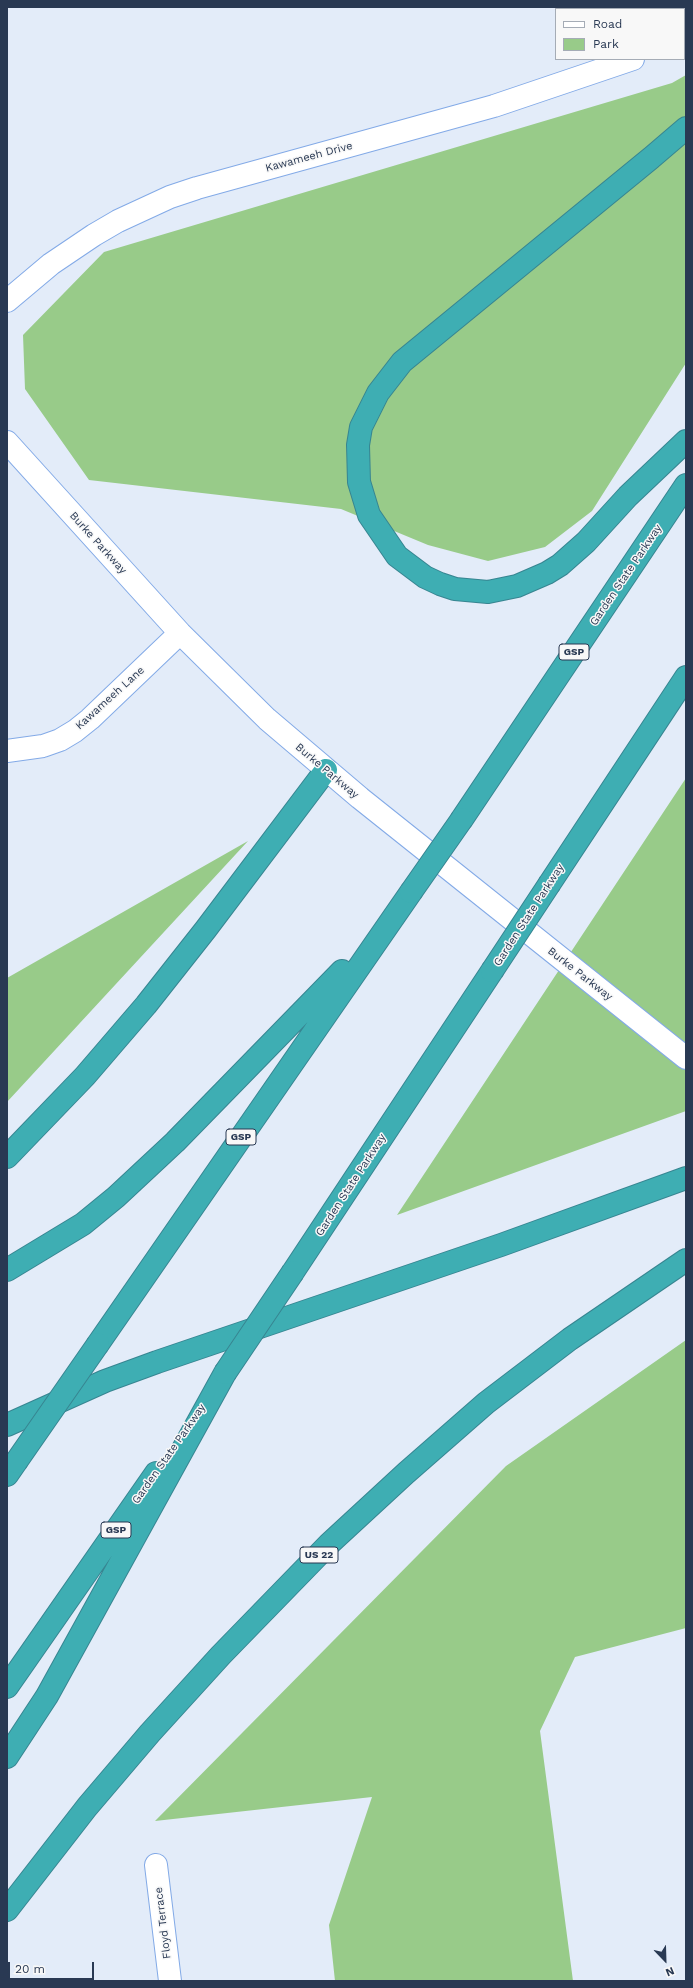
<!DOCTYPE html>
<style>
body{margin:0}
#map{position:relative;width:693px;height:1988px;overflow:hidden;background:#e3ecf9;font-family:"Work Sans",sans-serif}
canvas{display:block}
.frame{position:absolute;inset:0;border:8px solid #293953;pointer-events:none}
.legend{position:absolute;left:555px;top:8px;width:130px;height:52px;box-sizing:border-box;background:#f8f8f8;border:1px solid #a5acb6;margin:0;padding:5px 7px;list-style:none;font-size:12px;color:#293953}
.legend li{display:flex;align-items:center;gap:8px;height:20px}
.legend b{width:20px;border:1px solid #a5acb6}
.north{position:absolute;left:645px;top:1940px;width:40px;height:40px;-webkit-text-stroke:3px #f8f8f8;paint-order:stroke;rotate:157deg;font-size:11px;font-weight:700;line-height:16px;text-align:center;color:#293953}
.north::after{content:'';display:block;margin:auto;width:14px;height:18px;background:#293953;clip-path:polygon(50% 0,100% 100%,50% 72%,0 100%)}
.scale{position:absolute;left:8px;top:1962px;width:86px;height:18px;box-sizing:border-box;border:2px solid #293953;border-top:0;padding-left:5px;font-size:12px;line-height:14px;white-space:nowrap;color:#293953;-webkit-text-stroke:3px #f8f8f8;paint-order:stroke}
</style>
<div id="map">
<canvas width="693" height="1988"></canvas>
<div class="frame"></div>
<ul class="legend">
<li><b style="height:5px;background:#fff"></b>Road</li>
<li><b style="height:11px;background:#98cb89"></b>Park</li>
</ul>
<div class="north">N</div>
<div class="scale">20 m</div>
</div>
<script>
const context = document.querySelector('canvas').getContext('2d');
context.lineJoin = 'round';
function fillPath(path, color) { context.fillStyle = color; context.fill(path, 'evenodd'); }
const shape = rows => new Path2D(rows.map(r => 'M' + r).join(''));
function trace(path, color, width, dash) { context.strokeStyle = color; context.lineWidth = width; context.lineCap = dash ? 'butt' : 'round'; context.setLineDash(dash || []); context.stroke(path); }
function label(font, color, halo, rows, align = 'center') {
  context.font = font + ' "Work Sans",sans-serif'; context.lineWidth = 3; context.setLineDash([]); context.textBaseline = 'middle'; context.strokeStyle = halo; context.fillStyle = color; for (const [text, x, y, turn = 0] of rows) {
    context.save(); context.translate(x, y); context.rotate((+turn || 0) * Math.PI / 180); context.textAlign = isNaN(turn) ? turn : align; if (halo) context.strokeText(text, 0, 0); context.fillText(text, 0, 0); context.restore();
  }
}
fillPath(shape([
 [686,75,686,363,592,511,545,547,488,561,428,545,341,509,89,480,25,389,23,335,104,252,672,83],
 [686,778,686,1111,397,1215],
 [248,841,7,1102,7,978],
 [686,1340,686,1628,575,1657,540,1731,573,1981,335,1981,329,1925,372,1797,155,1821,506,1466]
]), '#98cb89');
const street = shape([
 [684,38,686,37],
 [7,301,51,264,94,235,118,221,170,197,197,188,494,106,633,59],
 [7,442,180,633,267,719,360,798,686,1058],
 [7,751,43,746,60,740,75,731,90,719,180,633],
 [156,1865,170,1981]
]);
const highway = shape([
 [686,128,651,158,402,362,378,393,361,427,358,445,359,482,369,515,397,556,425,577,440,584,455,589,488,592,517,586,547,573,560,565,586,542,628,496,686,441],
 [462,819,686,485],
 [550,883,686,677],
 [7,1157,85,1076,146,1005,206,929,326,770],
 [7,1270,83,1224,116,1197,175,1142,342,971],
 [293,1272,492,971],
 [98,1344,411,892],
 [7,1425,105,1381,157,1362,501,1245,686,1178],
 [7,1475,16,1462],
 [7,1687,156,1473],
 [7,1757,47,1696,225,1373],
 [7,1910,87,1807,150,1733,221,1655,329,1544,406,1473,486,1403,570,1339,686,1260]
]);
trace(street, '#83aae7', 24);
trace(highway, '#378591', 24);
trace(street, '#fff', 22);
trace(highway, '#3eaeb3', 22);
const highwayBridge = shape([
 [411,892,462,819],
 [492,971,550,883],
 [225,1373,293,1272],
 [16,1462,98,1344]
]);
trace(highwayBridge, '#378591', 24, []);
trace(highwayBridge, '#3eaeb3', 22);
for (const [x, y, w] of [
 [574,652,30],
 [241,1137,30],
 [116,1530,30],
 [319,1555,38]
]) { const box = new Path2D(); box.roundRect(x - w / 2, y - 8, w, 16, 3); context.fillStyle = '#f8f8f8'; context.fill(box); trace(box, '#293953', 1); }
label('bold 10px', '#293953', null, [
 ["GSP",574,652],
 ["GSP",241,1137],
 ["GSP",116,1530],
 ["US 22",319,1555]
]);
label('11px', '#293953', '#f8f8f8', [
 ["Kawameeh Drive",309,157,-15],
 ["Burke Parkway",98,543,48],
 ["Garden State Parkway",626,575,-56],
 ["Kawameeh Lane",110,698,-42],
 ["Burke Parkway",327,771,40],
 ["Garden State Parkway",529,915,-57],
 ["Burke Parkway",580,974,38],
 ["Garden State Parkway",351,1185,-57],
 ["Garden State Parkway",169,1454,-55],
 ["Floyd Terrace",163,1923,-97]
]);
</script>
